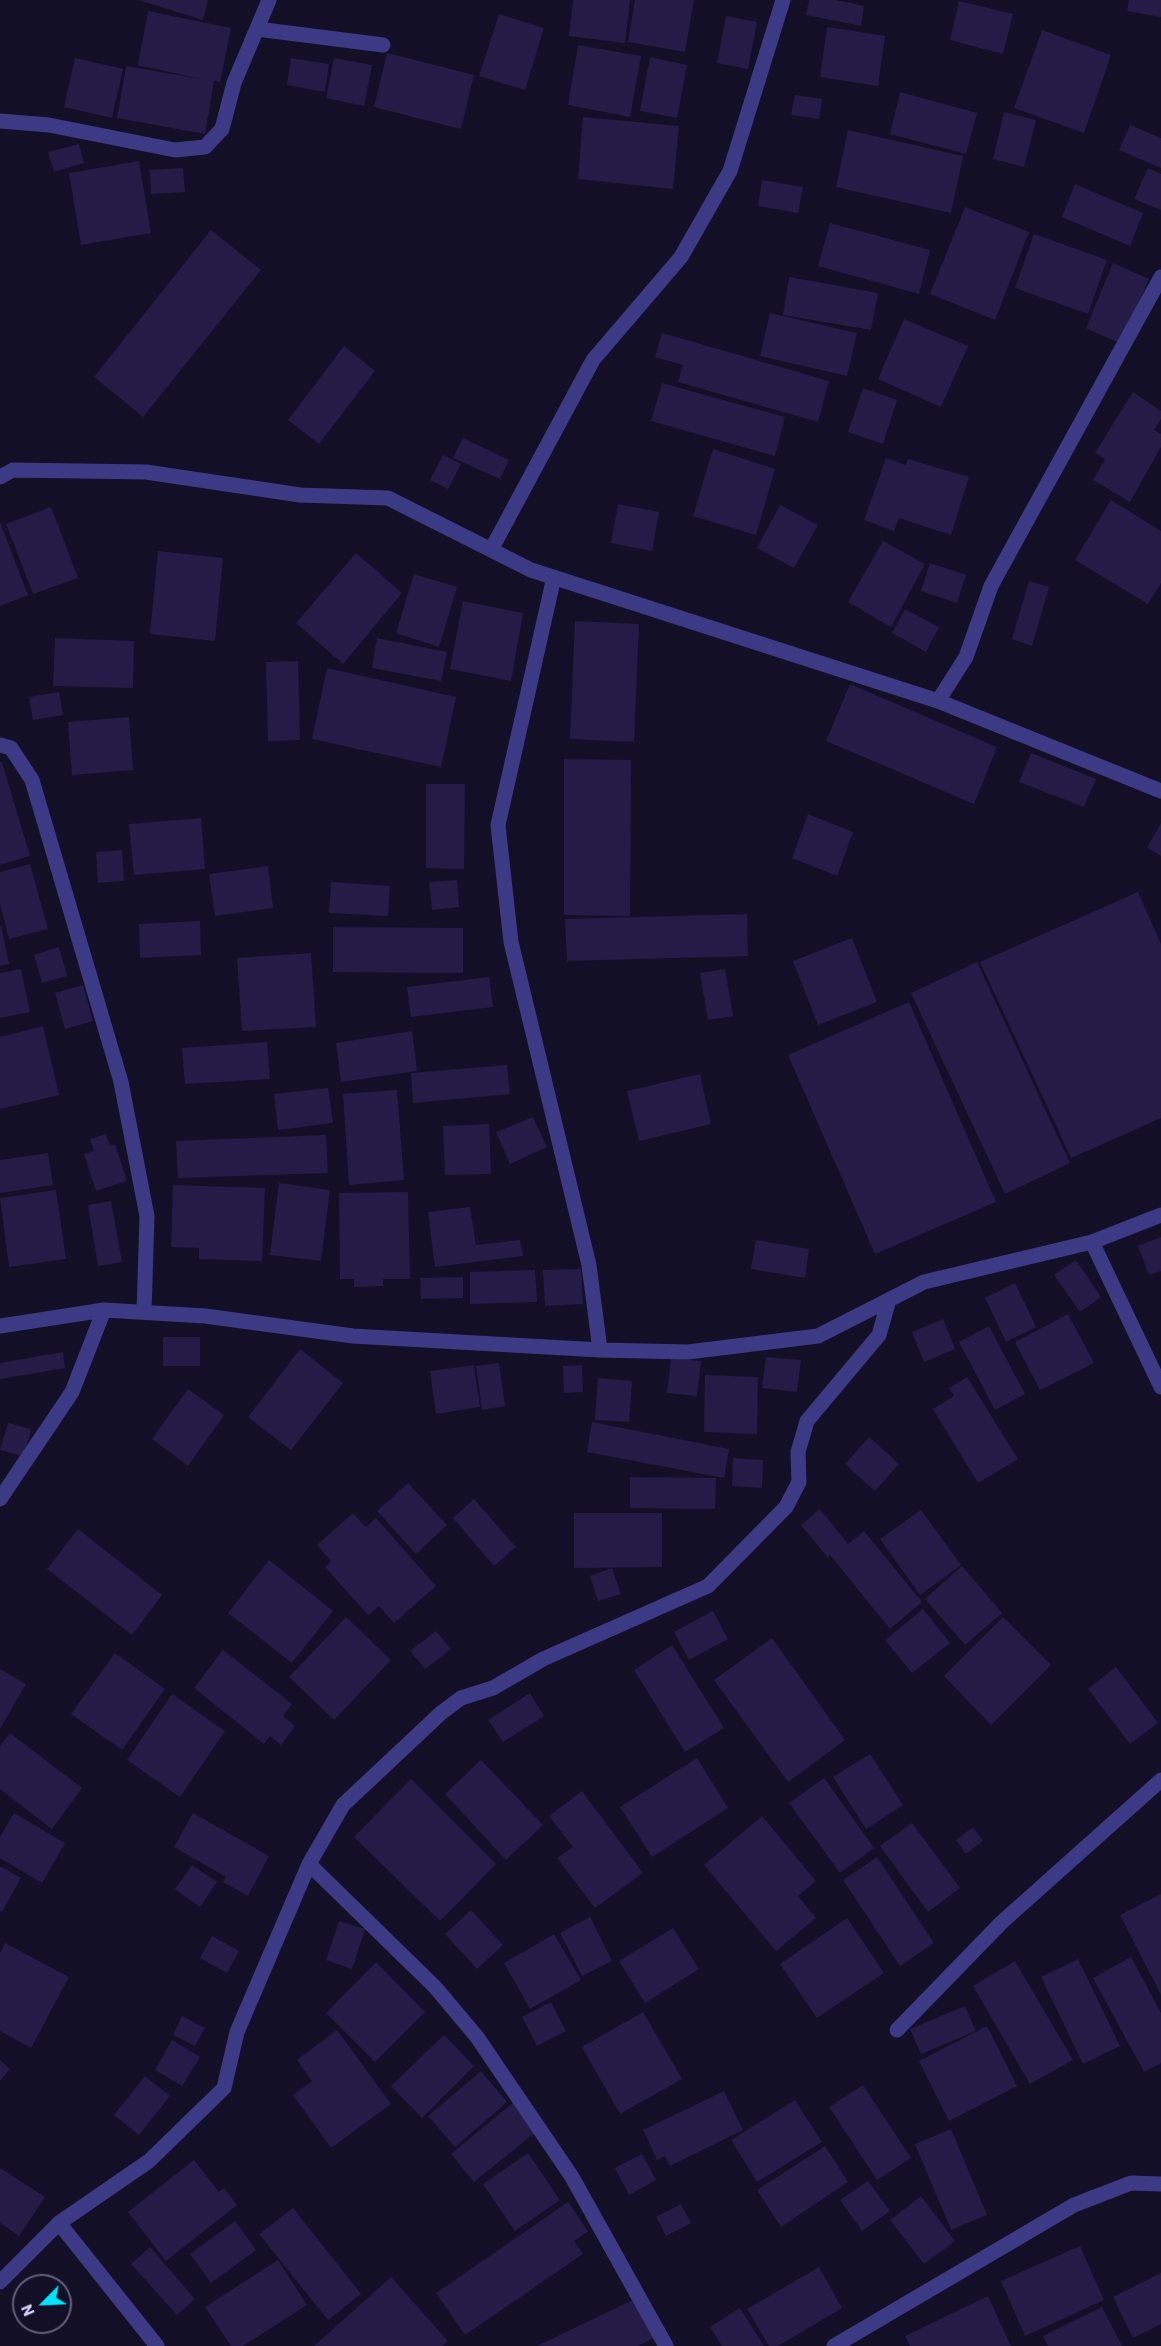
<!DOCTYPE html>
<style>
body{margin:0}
#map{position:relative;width:1161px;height:2346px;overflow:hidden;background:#130f26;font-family:Barlow,sans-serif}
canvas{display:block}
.north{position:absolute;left:12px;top:2274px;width:60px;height:60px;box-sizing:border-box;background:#130f26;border:2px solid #625e7d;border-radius:50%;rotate:246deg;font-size:16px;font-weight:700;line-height:24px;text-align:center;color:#d9d4ff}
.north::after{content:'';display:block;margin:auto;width:21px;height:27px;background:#00e5ff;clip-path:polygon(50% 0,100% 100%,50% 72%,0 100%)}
</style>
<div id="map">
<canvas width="1161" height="2346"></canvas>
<div class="north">N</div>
</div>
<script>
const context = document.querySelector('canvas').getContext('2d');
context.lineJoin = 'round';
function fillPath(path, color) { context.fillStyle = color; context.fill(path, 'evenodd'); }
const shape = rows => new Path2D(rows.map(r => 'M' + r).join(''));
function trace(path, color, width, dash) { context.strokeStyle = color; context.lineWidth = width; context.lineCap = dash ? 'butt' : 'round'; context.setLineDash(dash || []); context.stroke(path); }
fillPath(shape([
 [138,0,208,0,203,20],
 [573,0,630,0,625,43,569,36],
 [635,0,694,0,685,52,628,42],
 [809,0,836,0,864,6,861,26,806,15],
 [1129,0,1161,0,1161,17,1127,11],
 [959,1,1013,14,1003,54,950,40],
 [148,11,231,28,220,82,214,81,205,134,117,118,126,66,201,79,138,65],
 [499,14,544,28,525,90,479,76],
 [726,16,757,22,748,69,717,63],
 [827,27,885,36,878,86,820,77],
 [1042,30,1111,55,1084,133,1014,108],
 [578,45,641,56,630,117,568,105],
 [387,53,474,75,461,129,374,107],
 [650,57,687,65,677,118,640,111],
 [75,58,123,69,112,118,64,107],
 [291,58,329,64,325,92,287,85],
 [334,58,372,65,364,106,326,98],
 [900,92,977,113,966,154,890,134],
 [795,95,822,99,819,119,791,115],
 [1004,112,1036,120,1024,167,993,159],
 [583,117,679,126,673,189,578,179],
 [1130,125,1161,138,1161,168,1119,150],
 [848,130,963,156,951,213,836,187],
 [79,144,84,163,54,172,48,152],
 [139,161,151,233,81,245,69,173],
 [183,168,185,192,151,194,150,170],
 [1148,168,1161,174,1161,210,1134,199],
 [762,180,803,187,798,213,758,206],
 [1075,184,1143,213,1130,246,1062,217],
 [965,207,1029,232,995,320,930,294],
 [830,223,930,250,919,294,818,266],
 [211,230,261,270,143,417,94,377],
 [1034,234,1107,260,1088,314,1015,288],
 [1113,263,1149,279,1121,344,1086,328],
 [789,277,878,293,871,330,783,315],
 [770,313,857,333,847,376,760,356],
 [904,319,968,346,941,407,878,379],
 [662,333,829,381,818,422,678,382,683,365,655,357],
 [344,346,375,371,319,444,288,420],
 [662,383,785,417,775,456,651,421],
 [863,388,897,400,883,444,848,432],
 [1133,392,1161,411,1161,419,1154,430,1161,434,1161,447,1130,502,1093,480,1105,459,1095,453],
 [463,438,509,460,500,479,453,458],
 [713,449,775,469,756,535,693,516],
 [443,455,461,464,448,489,430,480],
 [886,458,906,465,908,459,969,477,951,535,899,518,894,531,864,520],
 [1111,500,1161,531,1161,583,1148,604,1075,560],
 [618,504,659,512,652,551,611,543],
 [780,505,818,525,794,568,757,548],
 [51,507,78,578,33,594,6,524],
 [0,522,28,595,0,606],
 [883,541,925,564,891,627,848,602],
 [158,551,223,558,215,641,150,634],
 [356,553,402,593,343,664,296,623],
 [930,563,966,575,957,603,921,591],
 [414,574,457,587,439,647,396,633],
 [1029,581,1049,587,1032,646,1012,639],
 [463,601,523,613,511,681,450,669],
 [905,609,939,627,926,652,892,633],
 [575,621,639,624,634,742,570,739],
 [55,638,134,641,133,688,53,686],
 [377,638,447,652,441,681,372,668],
 [298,661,300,740,268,741,266,662],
 [327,668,456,697,441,767,312,739],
 [850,684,997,747,974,804,826,741],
 [59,692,63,715,33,720,29,697],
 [129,717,133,770,72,775,68,722],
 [1031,753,1096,779,1084,807,1019,782],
 [564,759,631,760,630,916,564,915],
 [0,762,2,762,30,856,0,865],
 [426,784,465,784,464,869,426,868],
 [808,814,853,832,837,876,792,858],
 [201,818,205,869,134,875,129,824],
 [1161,823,1161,856,1147,848],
 [122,850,124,881,98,883,96,852],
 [30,864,48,929,9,939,0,904,0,872],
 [268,866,273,908,215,916,209,874],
 [457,880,459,907,432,910,429,882],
 [331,882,390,886,388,916,329,913],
 [1138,892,1161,944,1161,1118,1071,1158,980,962],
 [747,914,748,956,567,961,565,919],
 [200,921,201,955,140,958,139,924],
 [1,925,9,964,0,966,0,926],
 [333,927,463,928,463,973,333,972],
 [852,938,877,1002,818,1025,793,961],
 [59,947,67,976,42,983,34,955],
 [311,953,316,1027,242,1031,237,958],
 [977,962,1070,1163,1005,1194,911,993],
 [21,969,30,1012,0,1018,0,973],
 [725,969,733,1016,708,1020,700,973],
 [489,977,493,1007,411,1017,407,987],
 [83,985,93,1021,65,1029,55,993],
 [909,1002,996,1202,875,1254,788,1055],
 [43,1026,59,1095,0,1109,0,1037],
 [412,1031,417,1071,341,1082,336,1043],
 [267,1042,270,1079,185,1084,182,1048],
 [507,1065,510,1094,413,1103,411,1073],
 [700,1074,711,1124,639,1141,627,1091],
 [328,1088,333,1123,278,1130,274,1094],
 [397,1090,404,1180,349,1185,343,1094],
 [533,1117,547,1147,510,1164,496,1132],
 [489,1124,491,1174,445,1175,443,1126],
 [106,1134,110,1146,115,1144,127,1181,96,1191,84,1154,94,1151,90,1139],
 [326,1135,328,1173,178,1178,176,1141],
 [48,1153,53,1185,0,1193,0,1160],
 [279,1183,330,1190,321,1261,270,1255],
 [173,1185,265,1188,262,1261,199,1259,199,1248,171,1247],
 [56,1190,66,1259,9,1267,0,1198],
 [408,1192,410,1279,383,1279,383,1286,354,1287,354,1279,340,1279,339,1193],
 [111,1201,122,1262,98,1266,88,1205],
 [470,1207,476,1245,520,1240,523,1256,435,1267,428,1212],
 [1161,1237,1161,1271,1149,1275,1138,1246],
 [756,1240,809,1249,805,1278,751,1269],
 [1076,1260,1101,1297,1080,1312,1054,1275],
 [581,1269,583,1304,545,1306,543,1270],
 [535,1270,537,1302,470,1304,470,1272],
 [463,1277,463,1298,421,1299,420,1278],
 [1015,1283,1036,1327,1006,1342,985,1298],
 [1068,1314,1094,1363,1040,1390,1015,1342],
 [943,1319,955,1349,924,1362,912,1332],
 [989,1326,1025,1394,995,1410,959,1342],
 [163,1337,200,1337,200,1366,163,1366],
 [300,1349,343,1383,291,1450,248,1417],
 [63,1352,65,1368,0,1379,0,1363],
 [766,1357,801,1360,797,1392,762,1388],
 [671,1358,701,1361,697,1396,667,1393],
 [499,1363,505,1406,482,1410,476,1366],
 [474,1365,480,1407,436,1414,430,1371],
 [582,1365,583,1392,564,1393,563,1366],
 [705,1375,758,1377,757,1434,704,1432],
 [967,1377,1018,1459,978,1483,933,1409,954,1396,949,1388],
 [598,1378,632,1381,629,1422,595,1420],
 [188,1389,224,1415,188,1466,152,1439],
 [592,1422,729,1449,724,1478,587,1452],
 [8,1423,31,1429,24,1457,0,1450],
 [869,1437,899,1464,875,1491,845,1464],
 [733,1458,763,1460,762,1488,732,1486],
 [630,1477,716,1478,715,1509,630,1508],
 [408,1483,447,1525,416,1554,377,1511],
 [474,1499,516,1547,494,1566,453,1518],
 [820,1509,848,1544,864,1531,922,1602,890,1629,830,1555,828,1558,801,1525],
 [921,1510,961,1565,920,1595,880,1539],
 [353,1513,366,1527,376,1518,436,1586,394,1623,379,1606,368,1615,325,1567,331,1561,317,1545],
 [574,1513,662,1513,662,1567,574,1568],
 [78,1529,162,1595,132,1635,47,1569],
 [269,1560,333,1611,292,1663,228,1613],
 [962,1566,1002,1613,965,1645,925,1599],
 [612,1568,621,1594,598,1601,590,1576],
 [923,1609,950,1643,912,1673,885,1640],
 [713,1611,728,1639,689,1660,674,1632],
 [346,1617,391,1660,334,1720,289,1677],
 [1003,1617,1051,1665,991,1725,944,1676],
 [436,1631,451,1649,425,1669,410,1651],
 [772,1638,845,1740,788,1782,714,1680],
 [672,1645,724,1728,685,1752,634,1670],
 [223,1650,292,1704,283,1716,295,1726,281,1745,270,1736,264,1744,194,1688],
 [115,1653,165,1689,122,1750,71,1714],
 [1116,1667,1158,1723,1130,1744,1088,1689],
 [0,1669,26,1684,0,1729],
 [530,1693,544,1716,503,1742,488,1720],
 [172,1694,225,1731,180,1797,127,1760],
 [10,1733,82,1788,52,1829,0,1789,0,1746],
 [870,1754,903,1805,866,1829,833,1777],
 [697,1758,728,1808,652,1857,620,1807],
 [481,1760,543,1825,506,1860,445,1794],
 [824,1778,874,1848,840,1873,789,1803],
 [411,1779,496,1864,440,1921,354,1837],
 [582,1791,643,1873,595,1908,557,1858,573,1847,549,1816],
 [14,1813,65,1843,42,1883,0,1858,0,1837],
 [193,1813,269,1856,248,1896,223,1882,226,1877,174,1847],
 [762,1816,816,1881,798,1896,816,1918,776,1951,704,1865],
 [912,1823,960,1888,928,1912,880,1846],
 [973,1827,983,1841,966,1854,956,1840],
 [877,1857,934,1943,900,1966,843,1880],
 [192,1865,217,1882,200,1907,175,1889],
 [0,1866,21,1878,2,1912,0,1911],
 [1161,1894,1161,1995,1120,1915],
 [471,1910,503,1945,477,1969,445,1934],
 [590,1917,612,1961,582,1976,560,1933],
 [847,1918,884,1973,817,2018,780,1964],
 [339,1921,365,1929,352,1969,326,1960],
 [673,1928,699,1969,645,2003,619,1961],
 [554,1934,581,1980,530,2009,504,1963],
 [212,1936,239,1951,227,1973,200,1958],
 [5,1943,69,1977,31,2048,0,2031,0,1953],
 [1131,1957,1161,2013,1161,2063,1144,2072,1093,1978],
 [1078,1959,1120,2046,1083,2064,1041,1977],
 [1015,1961,1073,2060,1030,2084,973,1986],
 [376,1962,425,2012,375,2062,326,2013],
 [551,2002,566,2031,537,2046,522,2017],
 [965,2006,976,2031,921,2054,910,2029],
 [643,2012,682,2079,620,2114,582,2047],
 [182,2016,205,2028,195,2046,173,2035],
 [987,2026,1017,2086,949,2121,919,2061],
 [337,2030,391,2104,331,2148,293,2095,312,2081,297,2060],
 [444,2035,474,2066,422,2118,391,2086],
 [172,2040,200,2057,182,2086,155,2070],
 [0,2060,10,2069,0,2081],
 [481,2071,507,2102,455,2147,428,2116],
 [145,2076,170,2096,139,2135,114,2115],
 [863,2085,911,2158,877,2180,829,2107],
 [724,2091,743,2130,670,2166,665,2156,657,2160,643,2130],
 [795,2100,822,2142,757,2182,731,2140],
 [515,2101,538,2130,474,2182,451,2154],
 [951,2129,987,2215,951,2230,915,2144],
 [825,2146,848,2182,781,2227,757,2190],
 [528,2153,560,2200,515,2231,483,2184],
 [642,2154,656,2180,629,2195,615,2168],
 [194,2160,219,2192,224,2188,237,2205,166,2261,128,2212],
 [0,2168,45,2197,19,2236,0,2223],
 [868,2181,890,2211,862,2231,840,2200],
 [921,2196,955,2241,924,2264,890,2220],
 [568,2202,588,2231,574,2241,583,2254,465,2335,436,2293],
 [681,2204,691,2223,666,2236,656,2217],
 [293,2208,361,2294,328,2320,259,2234],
 [235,2221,256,2250,211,2283,190,2254],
 [1080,2246,1104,2300,1025,2336,1001,2281],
 [150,2247,195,2299,177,2315,131,2264],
 [278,2260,307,2305,243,2346,231,2346,205,2307],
 [819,2267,842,2308,778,2346,769,2346,747,2309],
 [1161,2273,1161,2324,1133,2338,1113,2297],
 [391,2277,448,2341,442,2346,314,2346],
 [988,2296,1011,2346,910,2346,905,2336],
 [637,2298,656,2337,637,2346,537,2346],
 [1102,2307,1122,2346,1048,2346,1043,2336],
 [740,2308,764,2346,722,2346,710,2327]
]), '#241b47');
trace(shape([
 [257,29,383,45],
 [0,121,49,125,175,150,205,147,222,129,234,83,269,0],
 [0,477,13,470,146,472,300,495,388,498,531,570,938,701,1161,791],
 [491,550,593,360,681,257,730,171,783,0],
 [554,577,498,825,511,942,589,1265,600,1350],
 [938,701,966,657,991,586,1161,277],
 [0,745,11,748,32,780,121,1082,147,1216,144,1312],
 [1092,1242,1161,1387],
 [0,1326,104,1310,205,1316,353,1336,600,1350,688,1352,818,1336,924,1282,1092,1242,1161,1215],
 [0,1499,72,1392,104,1310],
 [309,1864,435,1987,477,2037,572,2177,666,2346],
 [897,2030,1002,1922,1161,1780],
 [59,2223,157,2346],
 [0,2282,59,2223,149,2161,224,2088,237,2032,309,1864,343,1805,441,1713,461,1698,493,1688,543,1659,708,1586,786,1507,799,1482,798,1452,807,1421,879,1335,889,1300],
 [834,2346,1074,2205,1131,2183,1161,2184]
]), '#3d3a85', 15);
</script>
